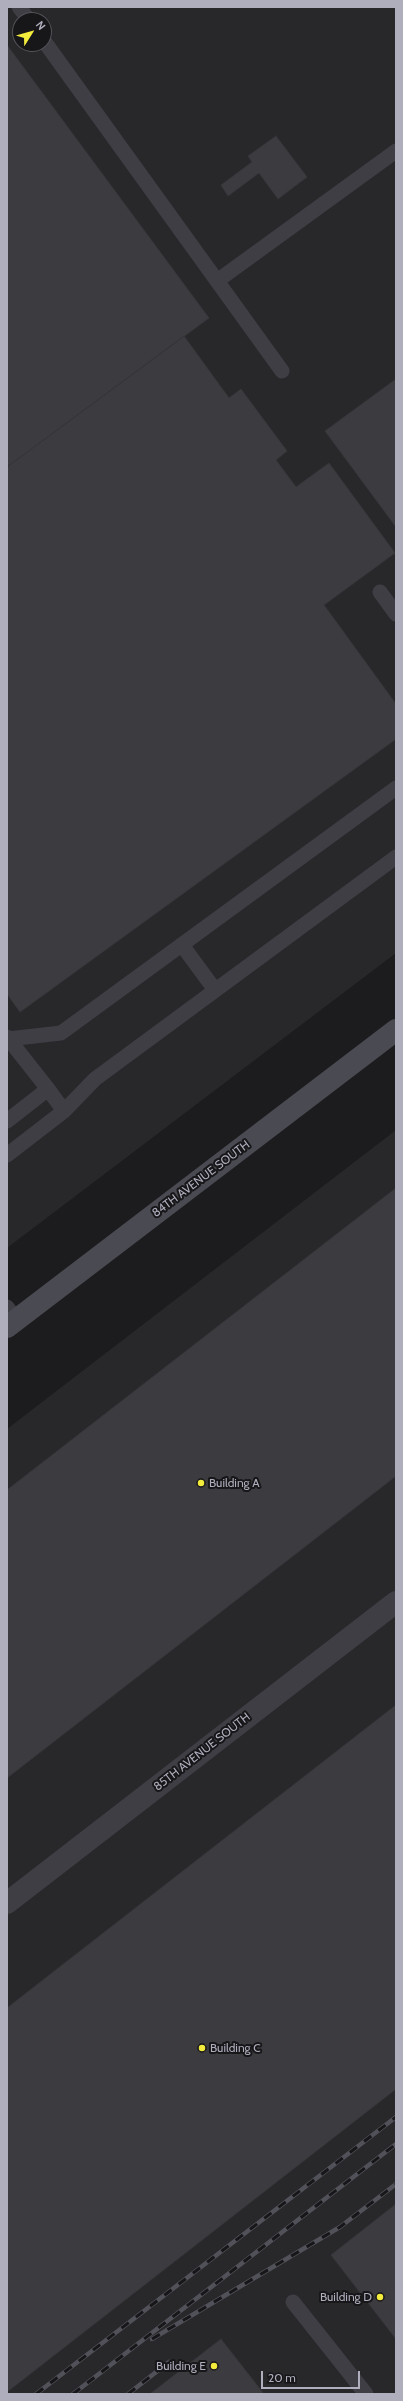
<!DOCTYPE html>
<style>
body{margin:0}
#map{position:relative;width:403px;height:2401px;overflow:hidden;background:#1c1b1d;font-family:Cabin,sans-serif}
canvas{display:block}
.frame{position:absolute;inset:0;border:8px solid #aeaebd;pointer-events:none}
.north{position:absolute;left:12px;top:12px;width:40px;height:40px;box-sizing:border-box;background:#171618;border:1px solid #53535a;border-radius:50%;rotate:53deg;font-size:11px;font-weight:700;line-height:16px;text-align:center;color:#aeaebd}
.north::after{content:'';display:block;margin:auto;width:14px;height:18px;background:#f4ec3d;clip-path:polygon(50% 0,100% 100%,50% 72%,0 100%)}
.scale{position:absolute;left:261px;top:2371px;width:99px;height:18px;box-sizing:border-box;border:2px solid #aeaebd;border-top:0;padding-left:5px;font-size:12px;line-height:14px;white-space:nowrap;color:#aeaebd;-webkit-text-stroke:3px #171618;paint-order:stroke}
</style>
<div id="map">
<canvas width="403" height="2401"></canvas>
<div class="frame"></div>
<div class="north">N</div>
<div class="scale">20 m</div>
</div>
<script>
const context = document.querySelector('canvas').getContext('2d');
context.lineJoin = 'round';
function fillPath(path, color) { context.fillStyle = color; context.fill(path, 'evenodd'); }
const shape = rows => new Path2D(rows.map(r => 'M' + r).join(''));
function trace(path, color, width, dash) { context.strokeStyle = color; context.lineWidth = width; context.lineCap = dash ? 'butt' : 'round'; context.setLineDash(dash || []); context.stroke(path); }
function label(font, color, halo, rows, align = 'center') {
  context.font = font + ' Cabin,sans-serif'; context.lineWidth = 4; context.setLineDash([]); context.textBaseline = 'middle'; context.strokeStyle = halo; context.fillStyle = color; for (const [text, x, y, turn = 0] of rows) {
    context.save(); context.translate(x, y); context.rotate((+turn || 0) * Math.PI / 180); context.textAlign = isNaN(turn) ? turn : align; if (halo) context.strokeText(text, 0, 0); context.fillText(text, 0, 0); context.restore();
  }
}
fillPath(shape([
 [7,7,396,7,396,953,7,1248],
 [20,20,44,20,44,44,20,44],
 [396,1130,396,2394,7,2394,7,1429]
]), '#28272a');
const building = shape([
 [7,45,209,318,7,467,7,45],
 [276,136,307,177,278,199,259,173,228,196,221,185,252,162,248,156,276,136],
 [184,336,229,398,241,389,287,451,276,460,296,487,329,463,395,553,324,605,396,704,396,739,20,1012,7,994,7,467,184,336],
 [396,379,396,527,325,431,396,379],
 [396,1188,396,1476,7,1778,7,1490,396,1188],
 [396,1705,396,2089,7,2392,7,2008,396,1705],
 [396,2204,396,2339,331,2255,396,2204],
 [221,2339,264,2394,150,2394,221,2339]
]);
fillPath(building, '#3c3b3f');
trace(building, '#363539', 1);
trace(shape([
 [19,7,29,20],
 [44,41,282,371],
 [217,281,396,151],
 [380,592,396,614],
 [182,945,215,990],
 [7,1037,48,1089,7,1121],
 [8,1039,61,1033,396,788],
 [64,1111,95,1079,396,857],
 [7,1155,64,1111,48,1089],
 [7,1307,17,1320],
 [293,2302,366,2394]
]), '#3f3e44', 15);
trace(shape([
 [7,1903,396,1602]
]), '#3f3e44', 22);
trace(shape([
 [7,1327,396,1030]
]), '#4a4a52', 22);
const rail = shape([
 [152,2339,340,2227,396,2184],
 [36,2394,396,2117],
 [73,2394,396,2144],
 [128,2394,169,2362]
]);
trace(rail, '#515159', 4.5);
trace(rail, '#171618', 3, [9]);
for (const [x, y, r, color] of [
 [201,1483,4,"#f4ec3d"],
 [202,2048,4,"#f4ec3d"],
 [380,2297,4,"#f4ec3d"],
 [214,2366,4,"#f4ec3d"]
]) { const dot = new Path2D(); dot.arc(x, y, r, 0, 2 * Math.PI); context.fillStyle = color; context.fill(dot); trace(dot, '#171618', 1.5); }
label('12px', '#aeaebd', '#171618', [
 ["84TH AVENUE SOUTH",201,1179,-37],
 ["85TH AVENUE SOUTH",202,1752,-38]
]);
label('12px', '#aeaebd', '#171618', [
 ["Building A",209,1483],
 ["Building C",210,2048],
 ["Building D",372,2297,"right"],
 ["Building E",206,2366,"right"]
], 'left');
</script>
